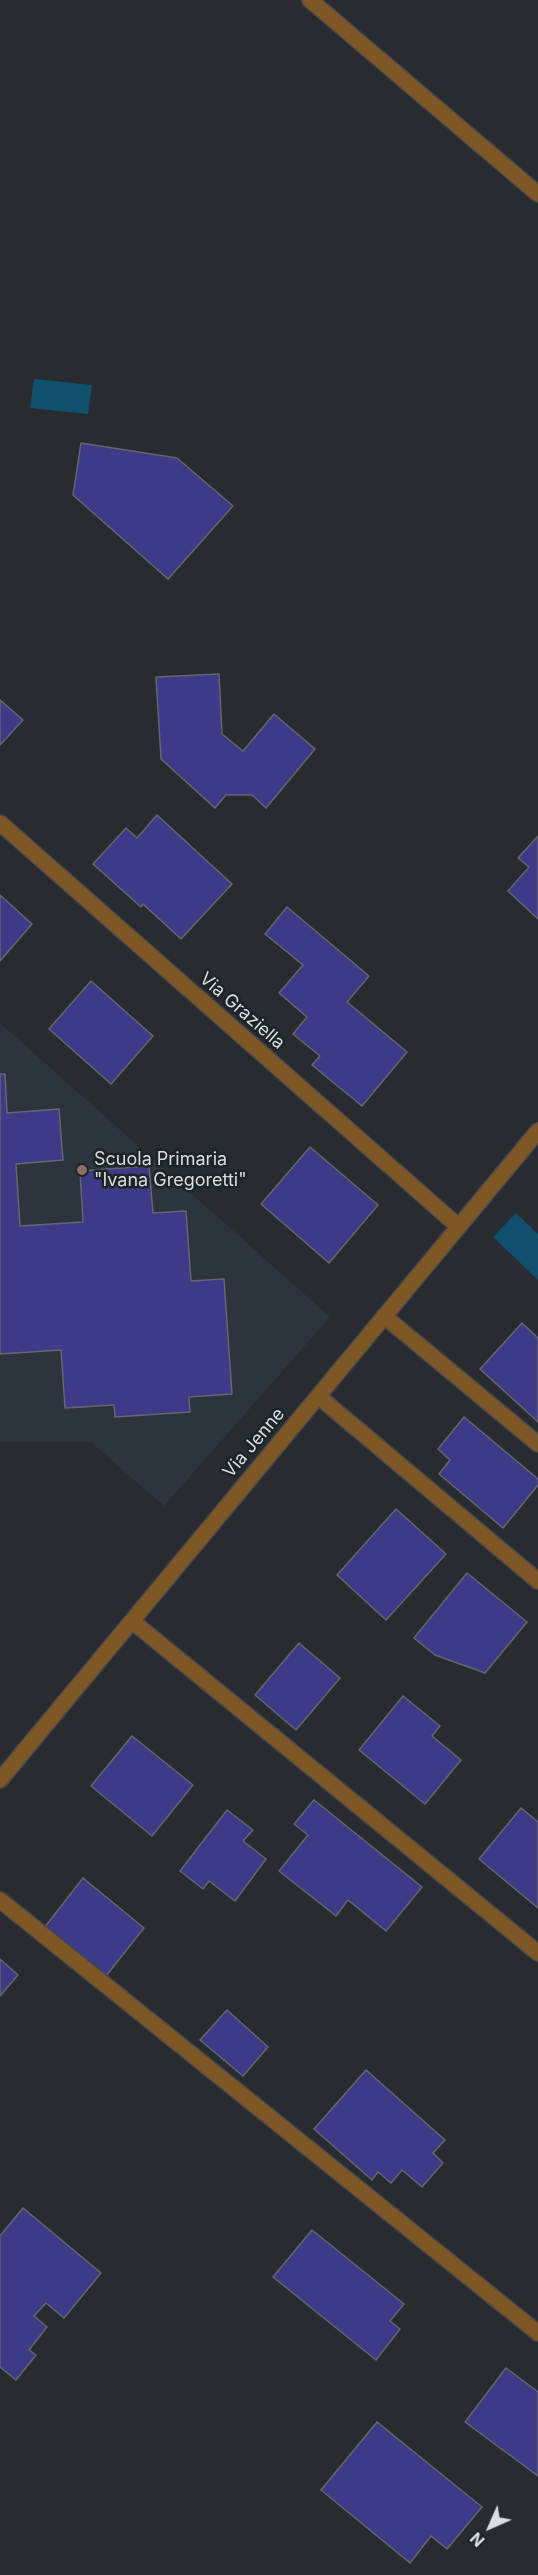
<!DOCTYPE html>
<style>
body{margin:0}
#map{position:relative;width:538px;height:2575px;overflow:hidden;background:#282c30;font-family:Inter,sans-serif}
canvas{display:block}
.north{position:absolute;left:460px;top:2497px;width:60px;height:60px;-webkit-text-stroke:4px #1e2326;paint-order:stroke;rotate:225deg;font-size:16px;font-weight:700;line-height:24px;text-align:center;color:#dbdee0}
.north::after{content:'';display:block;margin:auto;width:21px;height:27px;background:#dbdee0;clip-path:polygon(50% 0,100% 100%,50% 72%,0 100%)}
</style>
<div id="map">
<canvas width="538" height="2575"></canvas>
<div class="north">N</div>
</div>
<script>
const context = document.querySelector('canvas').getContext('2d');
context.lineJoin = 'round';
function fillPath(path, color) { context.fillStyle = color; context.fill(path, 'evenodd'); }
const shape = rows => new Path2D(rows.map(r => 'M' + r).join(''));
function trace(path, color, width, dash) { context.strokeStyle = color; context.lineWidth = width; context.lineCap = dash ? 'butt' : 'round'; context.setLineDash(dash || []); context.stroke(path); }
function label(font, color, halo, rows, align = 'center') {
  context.font = font + ' Inter,sans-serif'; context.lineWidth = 5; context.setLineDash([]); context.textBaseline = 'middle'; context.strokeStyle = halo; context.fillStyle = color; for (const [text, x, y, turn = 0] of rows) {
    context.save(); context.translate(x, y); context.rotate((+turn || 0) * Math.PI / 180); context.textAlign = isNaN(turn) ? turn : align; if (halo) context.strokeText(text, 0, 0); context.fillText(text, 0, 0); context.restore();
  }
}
fillPath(shape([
 [0,1023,330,1317,164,1506,91,1442,0,1442]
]), '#2c353d');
fillPath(shape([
 [34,379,92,385,88,414,30,408],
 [516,1213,538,1234,538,1280,493,1237]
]), '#11506c');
const building = shape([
 [81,443,177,458,233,506,168,579,73,495,81,443],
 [219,674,222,734,243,751,274,714,315,749,266,808,252,795,226,795,215,808,161,759,156,677,219,674],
 [0,700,23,720,0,745,0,700],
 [157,815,232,884,181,939,143,904,141,907,93,864,126,828,137,838,157,815],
 [538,836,538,919,508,891,529,867,518,858,538,836],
 [0,895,32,924,0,961,0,895],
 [287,907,369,976,347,1002,407,1052,362,1106,312,1065,320,1056,293,1034,307,1017,279,993,303,965,265,934,287,907],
 [91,981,153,1036,111,1084,49,1029,91,981],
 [0,1074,5,1074,7,1113,59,1109,63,1160,16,1164,20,1226,83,1222,80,1171,149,1166,153,1213,186,1211,191,1281,224,1279,232,1394,189,1397,190,1412,115,1417,114,1405,65,1408,61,1350,0,1354,0,1074],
 [310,1147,378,1205,329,1263,261,1204,310,1147],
 [522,1323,538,1338,538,1422,480,1369,522,1323],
 [464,1417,538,1479,538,1485,503,1528,439,1474,450,1460,438,1449,464,1417],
 [396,1509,446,1554,386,1620,337,1575,396,1509],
 [467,1573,527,1622,485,1673,435,1655,414,1638,467,1573],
 [299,1643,340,1678,296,1730,255,1695,299,1643],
 [403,1696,440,1726,432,1736,461,1760,425,1804,359,1750,403,1696],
 [132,1736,193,1785,152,1836,91,1786,132,1736],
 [314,1800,422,1887,386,1931,348,1900,336,1916,279,1871,308,1835,294,1824,314,1800],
 [521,1808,538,1822,538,1908,479,1859,521,1808],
 [227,1810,253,1830,243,1841,266,1859,235,1901,209,1881,203,1889,180,1871,227,1810],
 [83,1878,144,1928,106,1976,44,1928,83,1878],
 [0,1959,18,1975,0,1996,0,1959],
 [227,2010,268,2047,243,2076,200,2040,227,2010],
 [366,2070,445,2140,433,2153,443,2163,422,2187,402,2170,391,2183,378,2172,372,2180,314,2129,366,2070],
 [23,2208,101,2273,64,2318,46,2303,34,2316,47,2327,29,2350,36,2355,16,2380,0,2367,0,2236,23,2208],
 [312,2230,404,2304,390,2321,400,2329,376,2360,273,2277,312,2230],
 [506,2368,538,2392,538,2476,465,2422,506,2368],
 [377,2422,482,2507,447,2549,431,2536,410,2563,321,2490,377,2422]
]);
fillPath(building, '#3d3a88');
trace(building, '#65666c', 1.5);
const minor = shape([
 [310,0,538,194],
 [0,823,459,1227],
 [384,1316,538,1444],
 [318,1396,538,1581],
 [132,1621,538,1953],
 [0,1780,538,1131],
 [0,1900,538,2333]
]);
trace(minor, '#45484c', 18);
trace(minor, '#7f5726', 15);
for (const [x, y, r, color] of [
 [82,1170,6,"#8d6e63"]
]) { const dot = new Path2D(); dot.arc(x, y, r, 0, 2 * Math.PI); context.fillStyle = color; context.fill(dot); trace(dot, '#1e2326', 2); }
label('18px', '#dbdee0', '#1e2326', [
 ["Via Graziella",242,1011,41],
 ["Via Jenne",254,1443,-50]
]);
label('18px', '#dbdee0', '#1e2326', [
 ["Scuola Primaria",94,1160],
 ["\"Ivana Gregoretti\"",94,1181]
], 'left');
</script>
